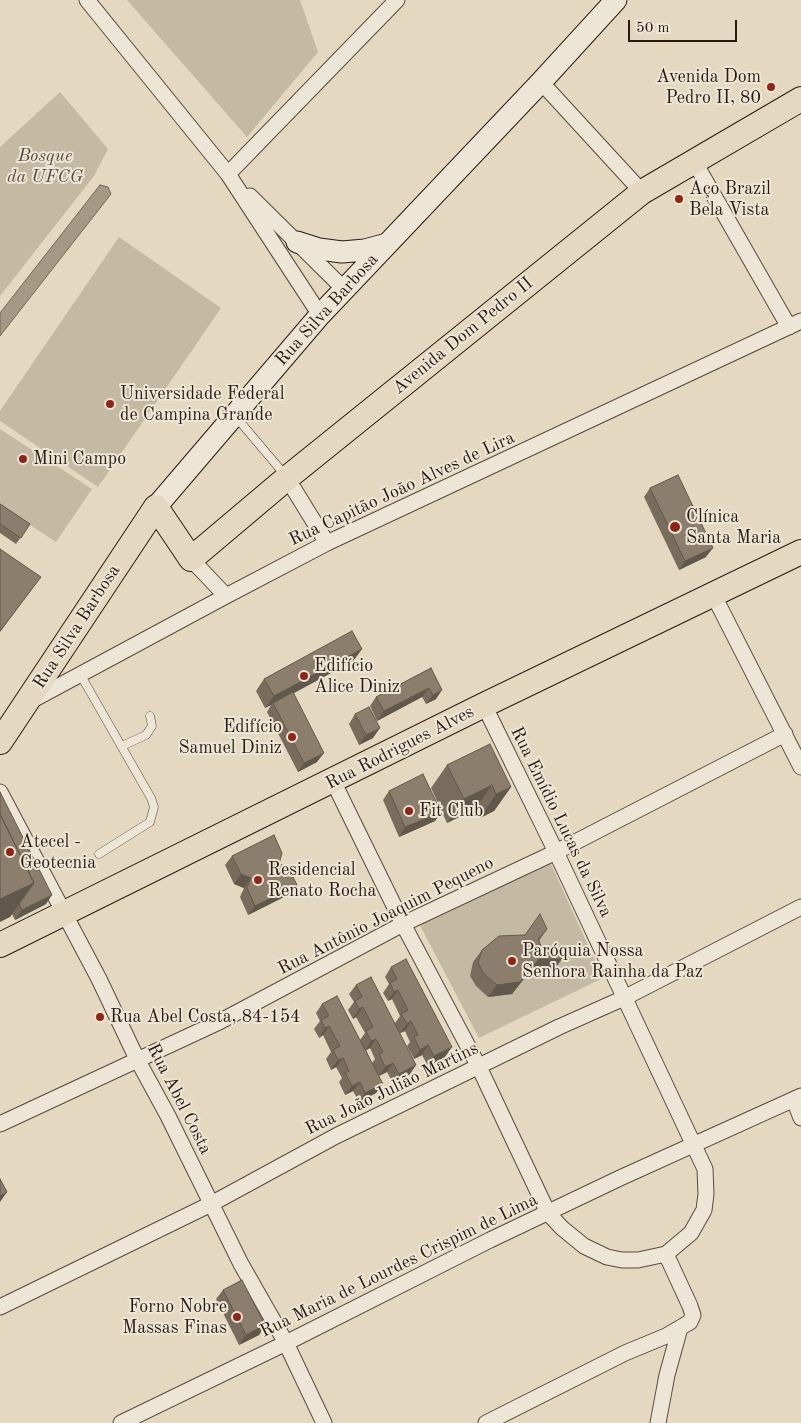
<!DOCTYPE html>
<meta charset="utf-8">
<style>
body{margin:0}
#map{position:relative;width:801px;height:1423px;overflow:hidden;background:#e4d9c0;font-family:"Old Standard TT",serif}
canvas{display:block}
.scale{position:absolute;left:628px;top:20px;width:109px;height:22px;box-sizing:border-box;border:2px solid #2a1b12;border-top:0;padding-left:6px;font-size:15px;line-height:18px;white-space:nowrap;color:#2a1b12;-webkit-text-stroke:4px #ede6d6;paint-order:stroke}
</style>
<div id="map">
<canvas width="801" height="1423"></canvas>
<div class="scale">50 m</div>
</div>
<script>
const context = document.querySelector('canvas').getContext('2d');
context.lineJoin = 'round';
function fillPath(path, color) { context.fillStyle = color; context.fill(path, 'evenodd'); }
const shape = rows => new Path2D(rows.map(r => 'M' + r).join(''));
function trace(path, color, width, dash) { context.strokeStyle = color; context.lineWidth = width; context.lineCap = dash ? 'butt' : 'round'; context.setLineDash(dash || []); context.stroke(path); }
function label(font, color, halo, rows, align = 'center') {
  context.font = font + ' "Old Standard TT",serif'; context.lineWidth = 4; context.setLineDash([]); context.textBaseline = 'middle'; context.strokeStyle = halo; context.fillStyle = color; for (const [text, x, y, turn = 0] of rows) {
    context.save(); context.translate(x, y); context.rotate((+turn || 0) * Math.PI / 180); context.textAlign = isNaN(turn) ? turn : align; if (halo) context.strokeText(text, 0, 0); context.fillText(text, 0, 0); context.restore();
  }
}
fillPath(shape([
 [127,0,300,0,318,52,247,137],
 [60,92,108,149,94,176,0,296,0,147],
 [119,237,221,308,98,487,0,421,0,411],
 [0,429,92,489,56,542,0,505],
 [545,851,603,978,479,1038,414,914],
 [517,947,553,971,530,971,476,986,470,976,473,963]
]), '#c4b9a2');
const water = shape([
 [100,185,108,187,111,194,0,336,0,313,100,185]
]);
fillPath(water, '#a59885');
trace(water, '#746657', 1);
const lane = shape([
 [236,417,285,475],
 [80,674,151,798,154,807,150,822,99,854],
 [122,746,146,735,152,726,150,716]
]);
const street = shape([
 [87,0,228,174,320,315],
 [541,82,642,192],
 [694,161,789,327],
 [228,174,397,0],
 [250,196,344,289],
 [287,478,327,543],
 [191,559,226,596],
 [713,594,801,767],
 [29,702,226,596,327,543,801,321],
 [333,781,403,924,479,1067,548,1213,562,1228,584,1246,607,1257,622,1260,638,1260,666,1254,691,1233,704,1210,706,1194,705,1169,556,852,484,705],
 [0,792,99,979,137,1059,168,1116,241,1264,286,1343,324,1423],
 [794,1100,801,1118],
 [0,1124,219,1022,403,924,556,852,785,734],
 [0,1307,211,1204,336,1136,559,1027,624,998,801,907],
 [121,1423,286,1343,490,1240,620,1178,801,1096],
 [486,1423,625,1353,666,1336,690,1322,693,1315,690,1306,666,1254],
 [658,1423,667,1375,680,1328]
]);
const secondary = shape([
 [297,242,319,249,342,252,365,250,387,244],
 [156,507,320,315,541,82,616,0]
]);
const primary = shape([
 [0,742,156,507,191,559,287,478,642,192,801,99],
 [0,945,484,705,801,552]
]);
trace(lane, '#584a3e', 9);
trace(street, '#584a3e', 17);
trace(secondary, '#2a1b12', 23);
trace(primary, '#2a1b12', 26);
trace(lane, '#ede6d6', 8);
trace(street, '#ede6d6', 15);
trace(secondary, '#ede6d6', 21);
trace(primary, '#e4d9c0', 24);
fillPath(shape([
 [650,488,706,557,679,570,644,497],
 [0,504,30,524,16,544,0,533],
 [362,649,353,661,293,693,317,762,298,772,267,712,271,705,265,708,256,691,264,679],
 [431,668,436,699,426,704,422,697,377,721,370,706,376,697],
 [355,714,373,738,359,745,349,724],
 [447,765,511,787,494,811,480,818,475,809,447,823,431,788],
 [389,791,441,812,435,821,399,837,383,800],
 [0,792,46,904,15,920,12,914,10,917],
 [232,856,279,864,290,894,248,915,240,897,244,888,234,884,225,865],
 [547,929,539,941,553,971,530,971,512,994,488,997,476,986,470,976,473,962,482,950,525,935],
 [391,967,445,1057,428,1066,422,1055,414,1059,407,1046,410,1042,405,1031,400,1033,410,1074,393,1083,387,1072,379,1076,376,1093,359,1102,353,1091,345,1095,339,1082,342,1078,336,1067,331,1070,326,1059,331,1052,323,1035,319,1038,314,1029,320,1021,316,1013,322,1004,360,1040,365,1033,356,1017,353,1019,348,1010,354,1002,349,994,356,985,395,1023,400,1016,392,999,388,1001,383,993,389,984,385,977],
 [370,1048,375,1059,372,1063,366,1050],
 [223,1290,265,1325,259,1335,239,1345,216,1299]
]), '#786c5d');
fillPath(shape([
 [713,548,706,557,679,570,685,561],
 [41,577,32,589,0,632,0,631],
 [362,649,353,661,274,704,273,703,271,705,265,708,274,696],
 [429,688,422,697,377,721,384,711],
 [442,690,436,699,426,704,433,695],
 [380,728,373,738,359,745,366,735],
 [324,753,317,762,298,772,304,763],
 [492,785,475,809,447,823,464,799],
 [511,787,494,811,480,818,496,794],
 [441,812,435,821,399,837,405,827],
 [241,874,251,878,244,888,234,884],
 [34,883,10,917,0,922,0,899],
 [297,885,290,894,248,915,255,906],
 [52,895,46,904,15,920,22,910],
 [539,959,562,959,553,971,530,971,512,994,488,997,497,985],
 [398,990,392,999,388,1001,394,992],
 [363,1007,356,1017,353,1019,359,1009],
 [411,1021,405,1031,400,1033,407,1024],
 [329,1026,323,1035,319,1038,325,1028],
 [376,1039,370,1048,365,1051,371,1041],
 [428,1045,422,1055,414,1059,420,1050],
 [452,1047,445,1057,428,1066,434,1056],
 [343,1058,336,1067,331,1070,338,1060],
 [393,1063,387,1072,379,1076,385,1067],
 [416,1065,410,1074,393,1083,399,1074],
 [360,1082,353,1091,345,1095,352,1086],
 [383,1084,376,1093,359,1102,365,1093],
 [7,1192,0,1202,0,1196],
 [265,1325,259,1335,239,1345,246,1335]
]), '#61584c');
const building = shape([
 [678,475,713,548,685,561,650,488,678,475],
 [0,504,30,524,21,538,0,524,0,504],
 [0,549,41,577,0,631,0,549],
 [352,631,362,649,274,696,264,679,352,631],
 [431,668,442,690,433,695,429,688,384,711,376,697,431,668],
 [293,692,324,753,304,763,273,703,293,692],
 [369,707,380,728,366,735,355,714,369,707],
 [490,744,511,787,496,794,492,785,464,799,447,765,490,744],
 [423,774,441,812,405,827,389,791,423,774],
 [0,792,52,895,22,910,19,904,34,883,0,814,0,792],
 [0,814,34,883,0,899,0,814],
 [274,835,282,853,279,864,288,867,297,885,255,906,247,888,251,878,241,874,232,856,274,835],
 [540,914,547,929,538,939,541,946,556,947,562,959,539,959,520,982,497,985,484,974,478,963,482,950,499,936,525,935,540,914],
 [406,959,452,1047,434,1056,428,1045,420,1050,414,1037,418,1035,411,1021,407,1024,401,1014,408,1010,398,990,394,992,390,983,397,979,391,967,406,959],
 [371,977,416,1065,399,1074,393,1063,385,1067,379,1054,383,1052,376,1039,371,1041,366,1031,373,1027,363,1007,359,1009,355,1001,362,997,356,985,371,977],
 [337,996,383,1084,365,1093,360,1082,352,1086,345,1073,349,1071,343,1058,338,1060,333,1050,340,1046,329,1026,325,1028,321,1020,329,1016,322,1004,337,996],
 [0,1179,7,1192,0,1196,0,1179],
 [242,1280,265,1325,246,1335,223,1290,242,1280]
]);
fillPath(building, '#8b7e6c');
trace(building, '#61584c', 1);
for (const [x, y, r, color] of [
 [771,87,5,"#8f2418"],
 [679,199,5,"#8f2418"],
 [110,404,5,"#8f2418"],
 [23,459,5,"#8f2418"],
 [675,527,6,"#8f2418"],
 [304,676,5,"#8f2418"],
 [292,737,5,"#8f2418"],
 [409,811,5,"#8f2418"],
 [10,852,5,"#8f2418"],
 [258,880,5,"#8f2418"],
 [512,961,5,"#8f2418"],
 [100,1017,5,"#8f2418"],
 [237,1317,5,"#8f2418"]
]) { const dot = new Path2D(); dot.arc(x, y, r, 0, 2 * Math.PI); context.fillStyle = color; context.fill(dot); trace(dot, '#ede6d6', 2); }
label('18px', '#2a1b12', '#ede6d6', [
 ["Avenida Dom",761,77,"right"],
 ["Pedro II, 80",761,98,"right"],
 ["Aço Brazil",689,189],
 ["Bela Vista",689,210],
 ["Universidade Federal",120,394],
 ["de Campina Grande",120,415],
 ["Mini Campo",33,459],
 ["Clínica",686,517],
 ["Santa Maria",686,538],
 ["Edifício",314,666],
 ["Alice Diniz",314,687],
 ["Edifício",282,727,"right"],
 ["Samuel Diniz",282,748,"right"],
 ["Fit Club",419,811],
 ["Atecel -",20,842],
 ["Geotecnia",20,863],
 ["Residencial",268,870],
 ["Renato Rocha",268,891],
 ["Paróquia Nossa",522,951],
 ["Senhora Rainha da Paz",522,972],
 ["Rua Abel Costa, 84-154",110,1017],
 ["Forno Nobre",227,1307,"right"],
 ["Massas Finas",227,1328,"right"]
], 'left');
label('italic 18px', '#584a3d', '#ede6d6', [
 ["Bosque",45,156],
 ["da UFCG",45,177]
]);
label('18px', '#2a1b12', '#ede6d6', [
 ["Rua Silva Barbosa",327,310,-48],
 ["Avenida Dom Pedro II",463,336,-39],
 ["Rua Capitão João Alves de Lira",402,489,-25],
 ["Rua Silva Barbosa",77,627,-57],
 ["Rua Rodrigues Alves",400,748,-27],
 ["Rua Emídio Lucas da Silva",561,822,64],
 ["Rua Antônio Joaquim Pequeno",386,916,-27],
 ["Rua João Julião Martins",392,1089,-26],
 ["Rua Abel Costa",179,1099,63],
 ["Rua Maria de Lourdes Crispim de Lima",399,1266,-26]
]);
</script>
